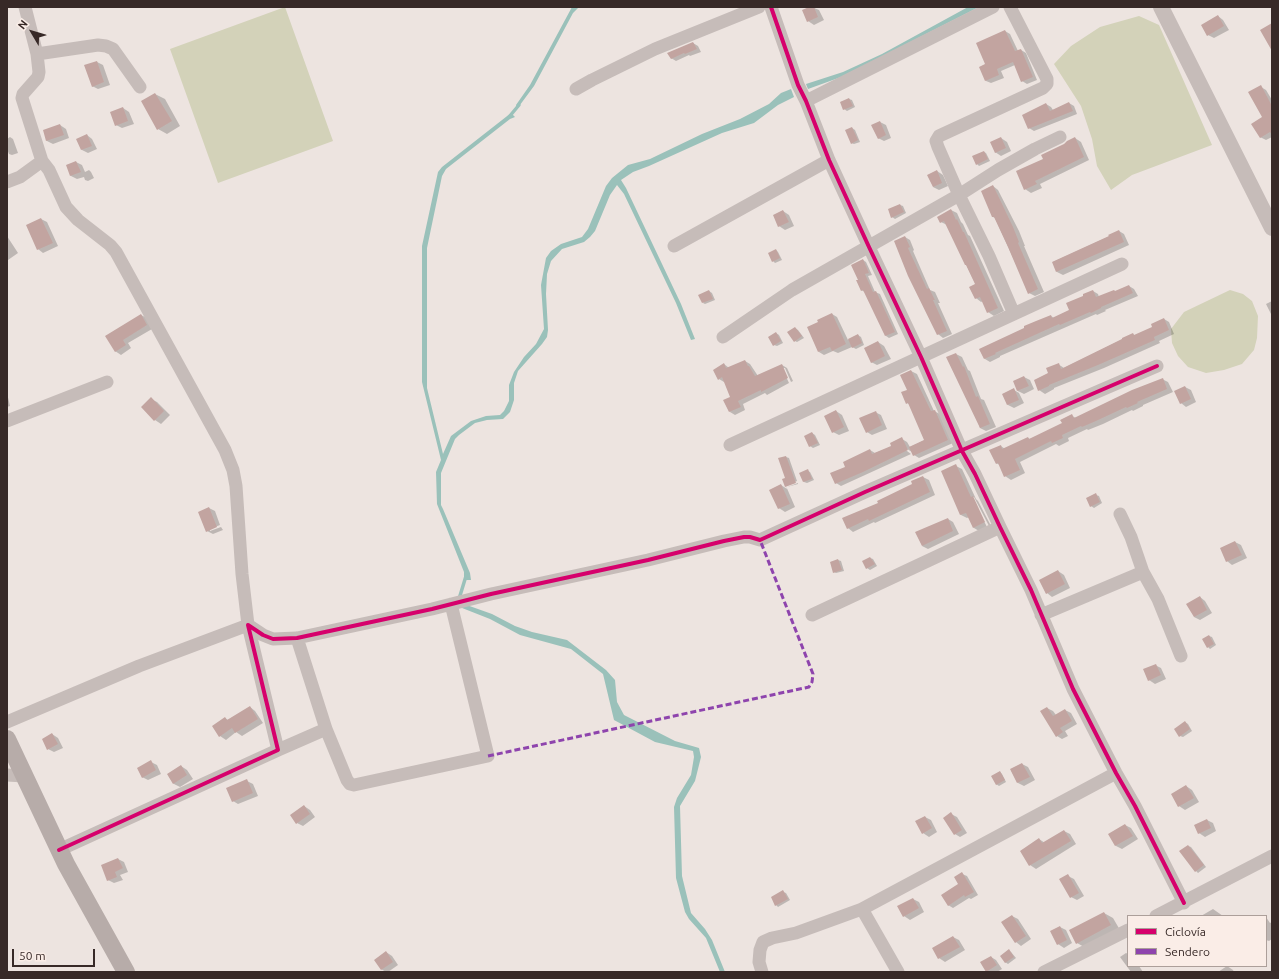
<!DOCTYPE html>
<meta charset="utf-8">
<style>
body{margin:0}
#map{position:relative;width:1279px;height:979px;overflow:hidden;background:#ede4e0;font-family:Ubuntu,sans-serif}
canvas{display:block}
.frame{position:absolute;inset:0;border:8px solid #372927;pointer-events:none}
.legend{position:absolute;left:1127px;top:915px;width:140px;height:52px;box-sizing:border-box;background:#faede7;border:1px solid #ac9f9a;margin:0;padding:5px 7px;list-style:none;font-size:12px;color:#372927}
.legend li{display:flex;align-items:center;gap:8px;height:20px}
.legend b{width:20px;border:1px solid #ac9f9a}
.north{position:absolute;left:12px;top:12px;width:40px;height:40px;-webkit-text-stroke:3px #faede7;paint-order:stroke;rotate:308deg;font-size:11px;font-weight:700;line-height:16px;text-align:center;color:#372927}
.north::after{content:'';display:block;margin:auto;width:14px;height:18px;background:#372927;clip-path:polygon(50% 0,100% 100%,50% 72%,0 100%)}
.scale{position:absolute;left:12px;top:949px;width:83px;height:18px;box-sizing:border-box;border:2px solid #372927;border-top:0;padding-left:5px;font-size:12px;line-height:14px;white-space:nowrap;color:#372927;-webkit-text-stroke:3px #faede7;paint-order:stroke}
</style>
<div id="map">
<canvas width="1279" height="979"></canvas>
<div class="frame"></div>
<ul class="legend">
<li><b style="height:5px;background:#d6006c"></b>Ciclovía</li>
<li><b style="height:5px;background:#8e44ad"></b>Sendero</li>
</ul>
<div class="north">N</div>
<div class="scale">50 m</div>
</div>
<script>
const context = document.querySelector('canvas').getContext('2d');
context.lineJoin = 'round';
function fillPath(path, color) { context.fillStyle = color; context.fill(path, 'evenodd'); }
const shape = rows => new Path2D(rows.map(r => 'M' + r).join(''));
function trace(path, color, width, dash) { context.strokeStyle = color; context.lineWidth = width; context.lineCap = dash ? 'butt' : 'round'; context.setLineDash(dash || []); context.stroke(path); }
fillPath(shape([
 [285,7,333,141,218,183,170,49],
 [1139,16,1159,25,1212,145,1132,175,1111,190,1097,166,1092,139,1081,106,1054,64,1071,46,1100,27],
 [1230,290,1243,294,1252,301,1258,316,1257,338,1254,350,1242,364,1224,370,1206,373,1188,367,1178,356,1172,343,1171,329,1184,312]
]), '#d3d2b9');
fillPath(shape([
 [572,7,579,7,573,13,534,86,517,109,516,105,530,85],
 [968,7,979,7,844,76,808,89,806,84,843,72,882,54],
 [791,89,794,97,778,105,754,123,722,133,649,166,633,172,621,180,626,188,681,304,695,339,691,340,676,303,624,194,617,185,610,195,595,231,590,237,584,242,562,249,551,261,547,274,546,294,548,330,547,337,542,344,518,371,514,383,514,400,510,412,503,419,487,420,475,423,459,435,455,439,441,473,441,505,443,509,470,573,471,580,464,580,464,572,437,504,436,472,441,460,422,382,422,246,438,172,442,167,511,113,515,117,510,119,446,169,442,176,427,248,427,388,443,454,451,436,471,421,486,416,500,415,504,411,509,401,509,385,514,372,524,357,536,344,544,329,541,285,546,258,551,251,561,244,582,237,588,229,606,186,612,178,628,165,650,159,702,134,740,119,769,104,781,93],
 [461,603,492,614,515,626,532,632,567,640,606,670,615,680,617,702,624,715,675,741,699,748,701,757,695,781,680,806,682,876,691,913,705,929,712,940,725,972,720,972,706,938,689,919,685,912,676,878,674,807,677,798,691,775,694,757,693,751,655,742,614,720,603,674,571,649,520,635,490,619,457,606]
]), '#9ac1ba');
fillPath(shape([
 [812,7,819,10,824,20,814,25,808,21],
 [1218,16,1223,20,1229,30,1214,38,1208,35],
 [1005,31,1010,34,1018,51,1021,50,1026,53,1037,80,1027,84,1022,81,1015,65,1001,71,1004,78,991,83,986,81,980,67,987,64],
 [693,43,698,46,701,52,690,56,689,55,676,61,671,58],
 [97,62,103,65,110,85,98,89,92,86],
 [1261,87,1266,90,1272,100,1272,137,1266,140,1260,137,1264,118],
 [155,94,165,99,180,126,167,134,158,129,142,101],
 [849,99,852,100,855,107,847,111,844,109,841,102],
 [1069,103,1074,106,1077,114,1034,131,1029,128,1046,104,1051,107,1053,110],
 [123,108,129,112,134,124,122,128,116,125],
 [880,122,886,125,891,138,884,141,878,138],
 [60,125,66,129,69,138,53,144,47,141,44,131],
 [852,128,855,130,860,142,854,144,851,143],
 [87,135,92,139,97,149,88,153,82,150,78,139],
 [10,137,13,139,18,153,12,155,9,154,7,149,7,139],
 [1001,138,1007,142,1011,151,1001,156,995,152],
 [1075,138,1081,142,1089,160,1040,184,1042,188,1031,193,1025,189],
 [984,152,986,153,990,161,979,166,977,164],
 [76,162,82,165,85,172,89,170,91,172,94,178,88,181,85,180,84,177,77,179,71,176,67,165],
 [937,171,943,175,948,186,939,190,933,187],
 [993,186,998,190,1019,231,1025,246,1024,246,1044,292,1035,296,1029,293,995,218,993,217],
 [900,205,903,206,906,213,895,219,892,217],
 [951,210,957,213,961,222,963,224,968,235,970,236,1004,311,994,316,988,312,983,301,981,302,976,298,976,285,947,225,941,222],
 [783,211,789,215,794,226,785,230,779,226],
 [41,219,47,222,58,246,43,253,38,249],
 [1119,231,1124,234,1129,245,1063,275,1057,272,1053,262,1110,236],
 [7,236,18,253,8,260,7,260],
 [905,237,910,240,914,250,913,251,930,290,935,292,940,303,938,303,952,334,943,338,938,334,895,242],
 [776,250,778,252,782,260,775,263,773,261],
 [863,260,866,262,872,275,868,276,875,292,880,294,898,334,889,338,886,336,865,292,861,290,859,280],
 [1129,286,1134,289,1138,296,1105,310,1106,311,1097,315,1096,314,1000,356,1000,357,990,362,985,359,981,349,1051,316,1054,318,1070,310,1085,296,1093,291,1098,294,1099,297,1116,292],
 [709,291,712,293,715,300,705,304,703,303],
 [1272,301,1272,316,1266,304],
 [832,314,837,317,848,340,858,335,861,337,864,345,856,349,852,347,838,353,833,351,824,355,819,352,819,323],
 [141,315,147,318,152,329,128,343,131,348,121,355,115,351,106,336],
 [1164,319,1169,322,1174,334,1159,341,1160,343,1104,368,1054,388,1054,389,1045,394,1039,390,1049,374,1058,364,1064,368,1133,334,1135,336,1154,327],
 [795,328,798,330,804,338,797,342,795,341],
 [776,333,779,335,783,343,777,346,774,345],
 [878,342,884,346,891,359,877,365,871,362],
 [956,354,962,357,968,370,970,371,981,399,984,400,996,427,986,431,980,428],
 [745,361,750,364,758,376,782,365,787,368,793,381,791,382,785,368,782,368,789,383,767,395,765,393,743,404,745,410,735,415,730,412,732,398,725,381,724,382,719,379,724,364,729,368],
 [911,371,917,374,934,411,940,414,953,443,919,458,914,455,912,452,904,447,903,448,911,454,841,486,836,483,846,467,870,450,875,453,893,446,902,439,907,442,910,447,925,440,911,405,907,403],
 [1024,377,1030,380,1034,389,1024,394,1018,391,1024,403,1014,408,1008,405,1003,394,1014,390,1019,393,1014,381],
 [1162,379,1168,382,1173,392,1143,405,1143,406,1133,411,1132,410,1103,424,1088,430,1087,429,1068,438,1069,441,1059,446,1056,444,1020,462,1025,473,1011,480,1005,476,1000,465,996,463,1001,446,1005,449,1028,438,1030,439,1063,424,1072,416,1076,418],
 [1185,387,1191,390,1196,402,1186,407,1181,403],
 [7,393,10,406,7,407],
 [151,399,157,402,170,415,161,424,155,420,142,407],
 [836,411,842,415,849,431,839,435,833,432],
 [875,412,881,415,887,429,872,435,867,432],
 [812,433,815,435,820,445,813,448,810,446],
 [786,457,789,458,797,481,786,486,795,507,785,512,779,508,781,485,787,489,784,480,787,478,780,459],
 [956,466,962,469,976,499,978,501,991,526,979,531,974,528,969,517,967,518,961,515],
 [972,497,974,497,989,526,987,527],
 [808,471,810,472,814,480,807,483,804,482,801,474],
 [923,477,929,480,935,495,875,523,874,522,853,532,848,528,879,504,913,485],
 [798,483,798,484,787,487],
 [1096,495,1099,496,1102,503,1094,508,1091,506],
 [209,508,215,511,220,525,210,529,210,531,221,527,223,530,213,534,207,531],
 [948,519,953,522,959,534,928,549,922,546],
 [1235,542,1241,545,1247,558,1232,565,1227,561],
 [870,558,873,559,877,566,870,570,867,568],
 [838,560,841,561,844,571,836,573,834,572,831,562],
 [1058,571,1064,575,1070,588,1052,597,1047,593],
 [1200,597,1205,601,1212,613,1200,620,1194,617],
 [1209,636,1212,637,1216,645,1210,649,1208,647],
 [1155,665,1161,668,1166,679,1155,684,1149,680],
 [250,707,255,711,263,723,242,736,236,732,226,740,220,736,225,718,228,720],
 [1047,708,1053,711,1056,715,1065,710,1071,713,1077,724,1065,731,1068,736,1062,739,1057,736],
 [1185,722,1188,724,1192,731,1183,737,1180,736],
 [52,734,58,738,63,748,54,752,48,749],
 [151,762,157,765,161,774,148,780,142,777],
 [1022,764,1028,767,1035,780,1024,786,1018,783,1011,770],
 [181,766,187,770,193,779,180,787,174,784,168,775],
 [1000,772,1002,774,1006,782,999,786,996,784],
 [247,781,253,784,258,796,238,804,233,801],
 [1186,786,1192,790,1199,802,1185,810,1179,806],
 [304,806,310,810,315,817,303,826,297,823],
 [951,814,957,817,967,833,960,837,955,834],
 [925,817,931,820,937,832,929,837,923,833],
 [1207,820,1213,823,1216,831,1205,837,1199,833,1195,825],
 [1125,825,1131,828,1138,839,1122,849,1116,846,1110,835],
 [1064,831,1070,834,1076,844,1036,869,1030,865,1021,851,1039,839,1045,843],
 [1188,846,1191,847,1206,867,1198,873,1196,871],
 [118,859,124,862,128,872,120,875,123,880,114,883,108,880],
 [962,874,967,876,978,895,971,899,969,898,953,908,948,905,959,885],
 [1068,876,1074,879,1084,896,1077,900,1071,897],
 [783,892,786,893,790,900,778,907,776,905],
 [913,899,919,902,924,912,910,920,904,916],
 [1213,909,1223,916,1201,916],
 [1104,913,1113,918,1120,930,1086,948,1077,943],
 [1012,916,1018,919,1031,939,1021,946,1016,942],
 [1266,917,1270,923,1272,922,1272,939,1269,941,1266,940],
 [1060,927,1066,930,1072,943,1064,948,1058,944],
 [953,937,959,940,965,950,945,962,939,958],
 [1009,951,1011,952,1016,958,1008,964,1005,962],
 [386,952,392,956,398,965,388,972,386,972,381,969],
 [1126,953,1128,954,1128,966,1139,966,1143,972,1131,972,1120,957],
 [991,957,996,960,1002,969,997,972,987,971],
 [1227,966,1233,970,1234,972,1218,972]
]), '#0003');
trace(shape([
 [509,117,519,105],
 [459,599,466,576]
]), '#9ac1ba', 3.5);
fillPath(shape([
 [809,7,814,7,818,17,807,22,802,10],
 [1218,15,1224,26,1207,36,1201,25],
 [1272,23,1272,51,1260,30],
 [1005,30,1015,51,1021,49,1033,77,1021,82,1013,62,997,69,999,75,985,81,979,67,985,64,976,43],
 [693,42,697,49,685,54,684,53,671,59,667,53],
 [97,61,104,82,92,87,84,65],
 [1261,85,1272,106,1272,135,1270,132,1260,138,1251,124,1262,117,1248,92],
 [155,93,172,121,157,130,141,101],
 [849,98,853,106,843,110,840,102],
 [1069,102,1073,111,1028,129,1022,115,1046,103,1050,111],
 [123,107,128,121,115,126,110,112],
 [880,121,886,135,878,139,871,125],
 [60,124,64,135,46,141,43,130],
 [852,127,858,140,851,144,845,130],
 [87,134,92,146,81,150,76,139],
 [1001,137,1006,148,995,153,990,142],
 [1075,137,1084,157,1035,181,1037,184,1024,190,1016,171,1043,159,1041,155,1064,144,1067,141],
 [984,151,988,159,976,165,972,156],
 [76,161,81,172,70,176,66,165],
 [937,170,942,183,933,187,927,175],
 [993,185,1013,227,1019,242,1018,243,1038,289,1028,294,1008,247,994,217,992,217,981,191],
 [900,204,904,212,891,218,888,209],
 [951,209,956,220,957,219,963,232,964,232,998,308,987,313,980,297,975,299,969,287,975,284,966,265,965,265,944,221,940,223,937,217],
 [783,210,789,222,778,227,773,215],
 [41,218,53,243,37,250,26,225],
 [1119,230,1124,242,1056,272,1052,262,1109,236,1108,235],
 [905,236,910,247,908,248,927,289,929,288,935,300,933,300,947,331,937,335,908,276,894,241],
 [776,249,780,258,772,262,768,253],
 [863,259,869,273,865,274,873,292,876,291,895,332,885,336,863,290,861,291,856,280,858,280,851,265],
 [1129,285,1133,293,1101,307,1101,308,1091,313,1090,312,1060,325,1059,324,995,353,996,354,984,359,979,349,1024,328,1024,326,1036,321,1051,315,1052,318,1069,310,1066,303,1083,296,1083,294,1093,290,1096,297,1114,290,1115,291],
 [709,290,713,299,702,303,698,295],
 [832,313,846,344,832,351,830,347,818,352,807,327,818,322,817,320],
 [141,314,147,325,123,340,126,345,115,352,105,336],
 [1164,318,1169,330,1154,337,1155,340,1098,365,1049,385,1049,386,1038,391,1034,380,1048,373,1046,368,1059,363,1061,369,1122,339,1122,338,1133,333,1134,335,1152,327,1151,324],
 [795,327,802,336,794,342,787,332],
 [776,332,781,341,773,346,768,337],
 [858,334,862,343,852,348,848,339],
 [878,341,885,356,871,363,864,348],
 [956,353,963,367,964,366,976,397,978,396,990,424,980,428,946,357],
 [745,360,748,366,749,366,755,376,782,364,788,378,761,392,761,390,738,401,741,407,729,412,723,400,730,397,722,377,718,380,713,370,724,363,726,368],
 [911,370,931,411,935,410,948,440,913,456,909,447,924,440,908,403,906,404,901,392,907,390,900,375],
 [1024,376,1029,386,1017,391,1013,381],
 [1163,378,1167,389,1137,402,1138,403,1127,408,1126,407,1096,421,1082,427,1081,426,1062,435,1063,438,1052,443,1051,441,1015,459,1020,470,1004,477,998,463,996,464,989,450,1001,445,1002,449,1028,437,1029,439,1062,423,1060,420,1072,414,1074,418,1132,390],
 [1185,386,1191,399,1180,404,1174,391],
 [1014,388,1019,400,1007,405,1002,394],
 [151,397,164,411,154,421,141,407],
 [836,410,844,427,832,433,824,416],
 [876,411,882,425,866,433,859,418],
 [812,432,818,443,809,447,804,436],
 [902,437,908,450,863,472,835,484,830,473,845,467,843,462,870,449,872,454,891,446,890,443],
 [786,456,796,483,785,487,782,479,785,478,778,458],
 [956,464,971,497,973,496,985,522,973,528,966,513,960,515,941,471],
 [808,469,812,479,803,482,799,473],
 [923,476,930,492,869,521,868,519,847,529,842,518,878,503,877,501,912,484,911,481],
 [781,484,790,504,778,509,769,490],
 [1096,493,1100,502,1090,507,1086,498],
 [209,507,217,527,206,532,198,512],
 [948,518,953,531,922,546,915,532],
 [1235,541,1242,555,1226,562,1220,548],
 [870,557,875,564,866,569,862,561],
 [838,559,842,570,833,573,830,562],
 [1058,570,1065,584,1046,594,1039,580],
 [1200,596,1207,610,1194,617,1186,604],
 [1209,635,1214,644,1207,648,1202,639],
 [1156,664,1161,675,1148,681,1143,669],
 [250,706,258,719,235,733,232,728,219,737,212,726,225,717,227,720],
 [1047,707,1053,716,1065,709,1072,721,1060,728,1063,732,1056,737,1040,711],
 [1185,721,1190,729,1179,737,1174,729],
 [52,733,58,744,47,750,42,739],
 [151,760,156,770,142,778,137,768],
 [1022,763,1030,777,1017,783,1010,769],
 [181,765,187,775,173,784,167,774],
 [1000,771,1005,780,996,785,991,776],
 [247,779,253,793,232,802,226,788],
 [1186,785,1194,798,1178,807,1171,794],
 [304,805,310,814,296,824,290,815],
 [951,812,962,830,954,835,943,818],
 [925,816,932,828,922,834,915,821],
 [1207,819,1211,828,1198,834,1194,825],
 [1125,824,1133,836,1115,846,1108,834],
 [1064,830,1071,841,1029,866,1020,851,1039,838,1042,843],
 [1188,845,1204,865,1195,872,1179,851],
 [118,858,123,868,115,872,117,877,107,881,101,865],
 [962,872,974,892,965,897,964,895,948,906,941,895,958,884,954,877],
 [1068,874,1079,893,1070,898,1059,879],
 [783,890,788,899,775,906,771,897],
 [913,898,919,908,903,917,897,906],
 [1104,912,1111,925,1076,944,1069,930],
 [1012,915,1026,936,1015,943,1001,922],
 [1060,926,1067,940,1057,945,1050,931],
 [953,936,960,947,938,959,932,948],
 [1009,949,1014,957,1005,963,1000,956],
 [386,951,393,962,381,970,374,960],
 [991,956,997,965,986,972,980,962]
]), '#c2a4a0');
trace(shape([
 [771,7,798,85,806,101,829,160,869,247,921,357,962,451,975,474,1000,527,1031,590,1073,689,1116,773,1135,806,1184,903],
 [1010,7,1047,79,1047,84,1043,88,939,136,936,141,938,147,959,195,989,256,1014,314],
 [37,54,98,45,106,46,113,49,140,87],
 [576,89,592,80,655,49,759,7],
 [806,101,993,7],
 [7,182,20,177,42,161],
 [674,246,829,160],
 [723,337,792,290,959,195,998,170,1035,149,1060,137],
 [7,421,107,382],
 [730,445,1122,264],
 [1120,514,1131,537,1143,572,1158,599,1181,656],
 [812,615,1000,527],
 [1041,615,1143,572],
 [7,722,139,666,248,625,242,574,236,486,233,470,225,450,116,252,110,245,78,220,66,207,49,170,42,161,22,98,23,94,38,77,39,72,37,54,25,7],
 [326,729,347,780,350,784,354,785,488,756,451,604],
 [278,750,326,729,297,638],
 [7,775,24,776],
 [59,850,278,750,248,625,263,635,273,639,297,638,432,609,491,594,648,560,724,541,744,537,750,537,760,540,865,492,1157,366],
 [862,909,898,972],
 [1156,916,1272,856],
 [762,972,759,962,760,950,763,942,772,938,796,933,862,909,1116,773],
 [1044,972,1128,930]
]), '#c6bcb9', 13);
trace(shape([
 [1161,7,1272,228]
]), '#c6bcb9', 16);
trace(shape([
 [7,739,66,864,126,972]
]), '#b7aca9', 18);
trace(shape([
 [488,756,809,687,812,682,813,674,760,540]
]), '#8e44ad', 3, [6, 3]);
trace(shape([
 [771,7,798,85,806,101,829,160,869,247,921,357,962,451,975,474,1000,527,1031,590,1073,689,1116,773,1135,806,1184,903],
 [59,850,278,750,248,625,263,635,273,639,297,638,432,609,491,594,648,560,724,541,744,537,750,537,760,540,865,492,1157,366]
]), '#d6006c', 4);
</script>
